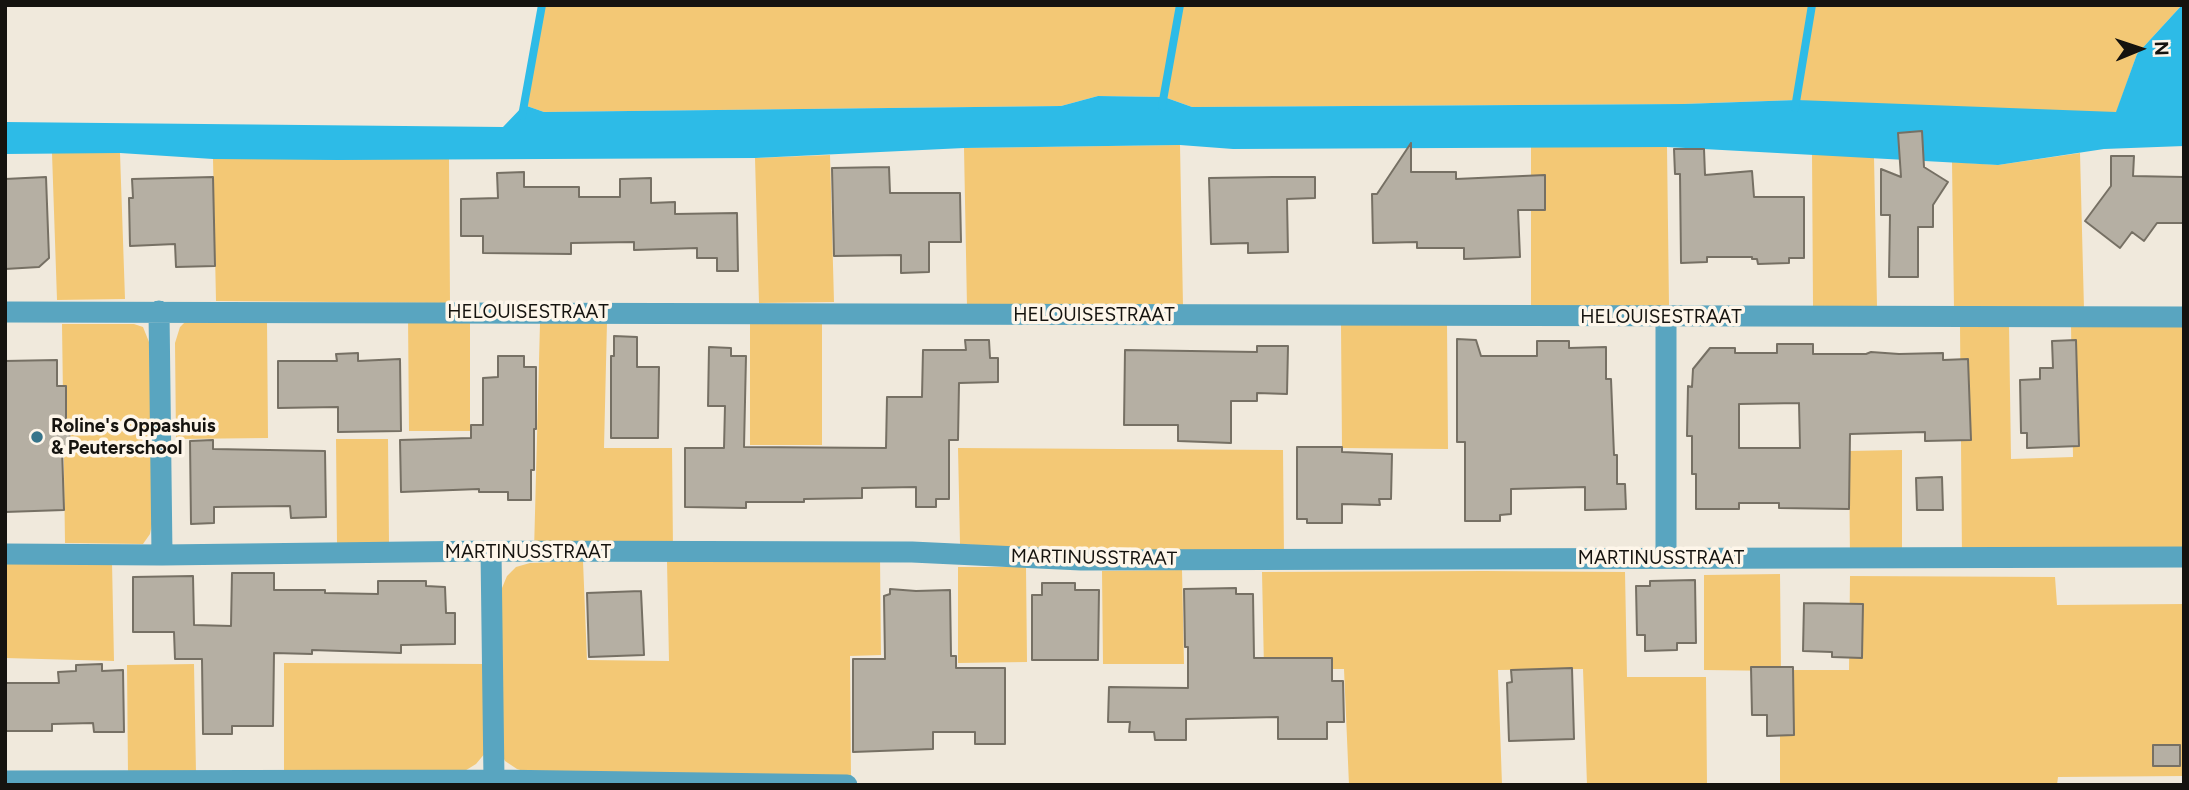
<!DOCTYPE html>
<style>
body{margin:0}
#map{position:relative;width:2189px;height:790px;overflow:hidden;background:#f0e9dc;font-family:Figtree,sans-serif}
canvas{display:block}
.frame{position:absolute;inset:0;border:7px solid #15130f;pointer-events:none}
.north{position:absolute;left:2105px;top:14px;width:70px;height:70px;-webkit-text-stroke:5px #fef6ea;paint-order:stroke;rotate:88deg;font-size:19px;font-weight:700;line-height:28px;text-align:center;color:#15130f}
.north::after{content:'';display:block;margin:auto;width:24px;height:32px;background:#15130f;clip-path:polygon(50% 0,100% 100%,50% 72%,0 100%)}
</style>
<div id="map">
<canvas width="2189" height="790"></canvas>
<div class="frame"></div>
<div class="north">N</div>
</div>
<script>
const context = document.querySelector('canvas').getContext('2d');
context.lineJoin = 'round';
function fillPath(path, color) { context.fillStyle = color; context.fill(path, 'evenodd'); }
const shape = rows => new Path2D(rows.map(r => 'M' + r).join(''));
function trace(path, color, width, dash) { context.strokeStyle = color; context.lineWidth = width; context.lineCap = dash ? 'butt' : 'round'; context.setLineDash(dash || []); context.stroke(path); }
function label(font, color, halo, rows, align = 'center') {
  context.font = font + ' Figtree,sans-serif'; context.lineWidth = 7; context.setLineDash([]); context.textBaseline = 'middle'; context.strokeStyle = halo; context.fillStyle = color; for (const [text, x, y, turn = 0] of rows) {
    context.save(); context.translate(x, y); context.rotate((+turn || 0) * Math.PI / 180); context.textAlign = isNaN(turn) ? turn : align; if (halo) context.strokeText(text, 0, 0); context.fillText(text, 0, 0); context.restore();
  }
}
fillPath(shape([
 [542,5,2182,5,2137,54,2110,131,1796,100,1683,104,1192,107,1164,97,1098,96,1061,106,544,112,524,105],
 [1180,145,1183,306,967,307,964,148],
 [1531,146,1667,147,1669,306,1531,306],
 [52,153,120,153,125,299,57,300],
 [1812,153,1874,157,1877,306,1813,306],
 [2080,153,2084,309,1954,309,1952,162,1998,165],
 [830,155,834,302,759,303,755,158],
 [213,159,449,159,450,303,216,301],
 [408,316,470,316,470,431,409,431],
 [186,321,267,321,268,438,176,439,175,343,180,327],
 [607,322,604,448,672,448,673,549,534,551,540,323],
 [750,322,822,322,822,445,750,445],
 [62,324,134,324,143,327,149,342,153,407,153,519,150,534,143,544,65,543],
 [1447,324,1448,449,1342,448,1341,325],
 [2009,324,2011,459,2073,457,2071,325,2184,324,2184,559,1962,560,1960,325],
 [336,439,388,439,389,543,337,543],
 [958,448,1283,450,1284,555,1103,554,960,544],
 [1902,450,1902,559,1850,559,1849,451],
 [880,557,881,655,850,656,851,777,533,774,517,769,505,761,500,751,502,588,507,576,516,567,530,563,583,561,587,660,669,661,667,561],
 [5,561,112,562,114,661,5,658],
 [958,567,1026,567,1027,662,958,663],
 [1182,570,1184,664,1103,664,1102,571],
 [1484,571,1625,572,1627,677,1706,677,1707,785,1587,785,1583,669,1498,670,1502,785,1349,785,1344,669,1264,669,1262,572],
 [1780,574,1781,670,1849,670,1850,576,2055,577,2057,605,2184,604,2184,776,2058,777,2057,785,1780,785,1780,671,1704,670,1704,575],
 [284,663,486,664,486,752,476,764,463,772,284,771],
 [194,664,196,773,128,774,127,665]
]), '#f3c875');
fillPath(shape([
 [2182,5,2184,5,2184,146,2104,149,1998,165,1667,147,1233,149,1180,145,964,148,755,158,337,160,213,159,120,153,5,154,5,122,503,127,524,105,544,112,1061,106,1098,96,1164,97,1192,107,1683,104,1797,100,2116,112,2137,54]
]), '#2dbbe7');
trace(shape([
 [1162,106,1180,5],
 [1795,108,1812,5],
 [522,116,542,5]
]), '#2dbbe7', 8);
const building = shape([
 [1922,131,1924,167,1948,182,1933,205,1933,227,1918,227,1918,277,1889,277,1890,215,1881,215,1881,169,1901,177,1898,133,1922,131],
 [1411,143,1411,172,1456,172,1456,179,1545,175,1545,210,1518,210,1520,257,1464,259,1464,248,1417,248,1417,242,1373,243,1372,194,1377,194,1411,143],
 [1674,149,1704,149,1705,175,1752,171,1754,197,1804,197,1804,258,1789,258,1789,263,1758,264,1757,259,1752,259,1752,257,1707,257,1707,262,1681,263,1680,174,1675,174,1674,149],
 [2111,156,2134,156,2133,176,2184,177,2184,223,2157,223,2144,241,2132,232,2120,248,2085,221,2111,186,2111,156],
 [889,167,890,193,960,193,961,242,929,242,929,272,901,273,901,255,834,256,832,168,889,167],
 [524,172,524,187,579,187,579,197,620,197,620,179,651,178,651,203,675,202,675,214,737,213,738,271,717,271,717,258,697,258,697,248,634,250,634,242,571,243,571,254,483,253,483,236,461,236,461,199,498,198,497,173,524,172],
 [46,177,49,258,39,267,5,269,5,179,46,177],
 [213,177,215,266,176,267,175,244,130,246,129,198,133,198,132,179,213,177],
 [1273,177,1315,177,1315,198,1287,199,1288,252,1248,253,1248,243,1211,244,1209,178,1273,177],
 [614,336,637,337,637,367,659,367,658,438,611,438,611,356,614,356,614,336],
 [1457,339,1476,340,1481,356,1537,356,1537,341,1569,341,1569,348,1606,347,1606,379,1611,379,1614,455,1617,455,1617,484,1625,484,1626,509,1585,510,1585,487,1511,489,1511,514,1500,515,1500,521,1465,521,1465,442,1457,442,1457,339],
 [965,340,989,340,990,358,998,358,998,382,959,383,958,440,949,440,949,499,936,499,936,507,916,507,916,487,862,488,862,498,804,499,804,502,746,502,746,508,685,507,685,448,724,448,725,406,708,406,709,347,731,348,731,356,746,356,744,447,886,448,887,397,922,397,923,350,966,350,965,340],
 [2076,340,2079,446,2027,448,2027,433,2021,433,2020,380,2040,379,2040,368,2053,368,2052,341,2076,340],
 [1777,344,1813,344,1813,354,1866,354,1871,352,1899,354,1943,353,1943,360,1968,359,1971,440,1925,441,1925,432,1850,434,1849,509,1779,508,1779,503,1739,503,1739,509,1696,509,1696,474,1692,474,1692,436,1687,436,1688,386,1692,387,1693,369,1710,348,1735,348,1735,353,1777,353,1777,344],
 [1799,403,1800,448,1739,448,1739,404,1799,403],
 [1257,346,1288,346,1287,394,1257,393,1257,401,1231,401,1231,443,1178,441,1178,425,1124,425,1125,350,1257,352,1257,346],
 [358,353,358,361,400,359,401,431,338,432,338,407,278,408,278,361,337,361,336,354,358,353],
 [498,356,524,356,524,367,536,367,536,429,534,429,534,470,531,470,531,500,508,500,508,492,479,492,479,489,401,492,400,440,471,438,471,425,483,425,483,378,498,377,498,356],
 [57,360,57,386,66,386,66,427,69,427,70,448,62,448,64,510,5,512,5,361,57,360],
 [213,440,213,449,325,451,326,517,291,518,290,506,214,507,214,523,191,524,190,441,213,440],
 [1297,447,1342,447,1342,452,1392,454,1391,499,1379,499,1380,505,1342,504,1342,523,1307,523,1307,519,1297,519,1297,447],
 [1942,477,1943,510,1917,510,1916,478,1942,477],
 [232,573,274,573,274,590,325,590,325,593,378,594,378,581,426,581,426,586,445,587,446,613,455,613,455,644,401,645,401,653,312,650,312,654,274,653,273,726,232,726,232,734,203,734,202,659,175,659,174,632,133,632,133,577,193,576,194,625,231,626,232,573],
 [1695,580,1696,643,1677,643,1677,650,1645,651,1645,635,1637,635,1636,586,1650,586,1650,581,1695,580],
 [1042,583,1075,583,1075,590,1099,590,1098,660,1032,660,1032,595,1042,595,1042,583],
 [1236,588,1236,594,1253,594,1254,658,1332,658,1332,681,1343,681,1344,722,1327,722,1327,739,1278,739,1278,717,1186,719,1186,740,1155,740,1154,732,1129,732,1130,722,1108,722,1109,687,1188,688,1188,647,1185,647,1184,589,1236,588],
 [890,589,916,591,950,590,951,656,956,656,956,668,1005,668,1005,744,975,744,975,732,933,732,933,749,853,752,853,659,885,659,884,596,890,594,890,589],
 [641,591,644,655,589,657,587,593,641,591],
 [1804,603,1863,604,1862,658,1832,657,1832,652,1803,651,1804,603],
 [102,664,102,671,123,670,124,732,94,732,93,723,52,724,52,731,5,731,5,683,59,683,58,672,76,671,76,665,102,664],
 [1751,667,1793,667,1794,735,1767,736,1767,715,1752,715,1751,667],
 [1572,668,1574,739,1509,741,1507,683,1512,682,1511,670,1572,668],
 [2153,745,2180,745,2180,766,2153,766,2153,745]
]);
fillPath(building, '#b5afa3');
trace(building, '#767064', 2);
trace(shape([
 [159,311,162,555],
 [5,312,2184,317],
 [1666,317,1666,558],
 [491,551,494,780],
 [5,554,162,555,491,551,912,552,1081,560,2184,557],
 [5,781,494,780,847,785]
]), '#59a5c0', 21);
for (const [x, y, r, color] of [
 [37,437,7,"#37758b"]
]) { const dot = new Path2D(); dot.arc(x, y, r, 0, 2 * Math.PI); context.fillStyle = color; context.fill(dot); trace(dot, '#fef6ea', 2.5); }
label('19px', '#15130f', '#fef6ea', [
 ["HELOUISESTRAAT",528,312],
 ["HELOUISESTRAAT",1094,315],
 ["HELOUISESTRAAT",1661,317],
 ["MARTINUSSTRAAT",528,552],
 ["MARTINUSSTRAAT",1094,558,1],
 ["MARTINUSSTRAAT",1661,558]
]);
label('bold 19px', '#15130f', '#fef6ea', [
 ["Roline's Oppashuis",51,426],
 ["& Peuterschool",51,448]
], 'left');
</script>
